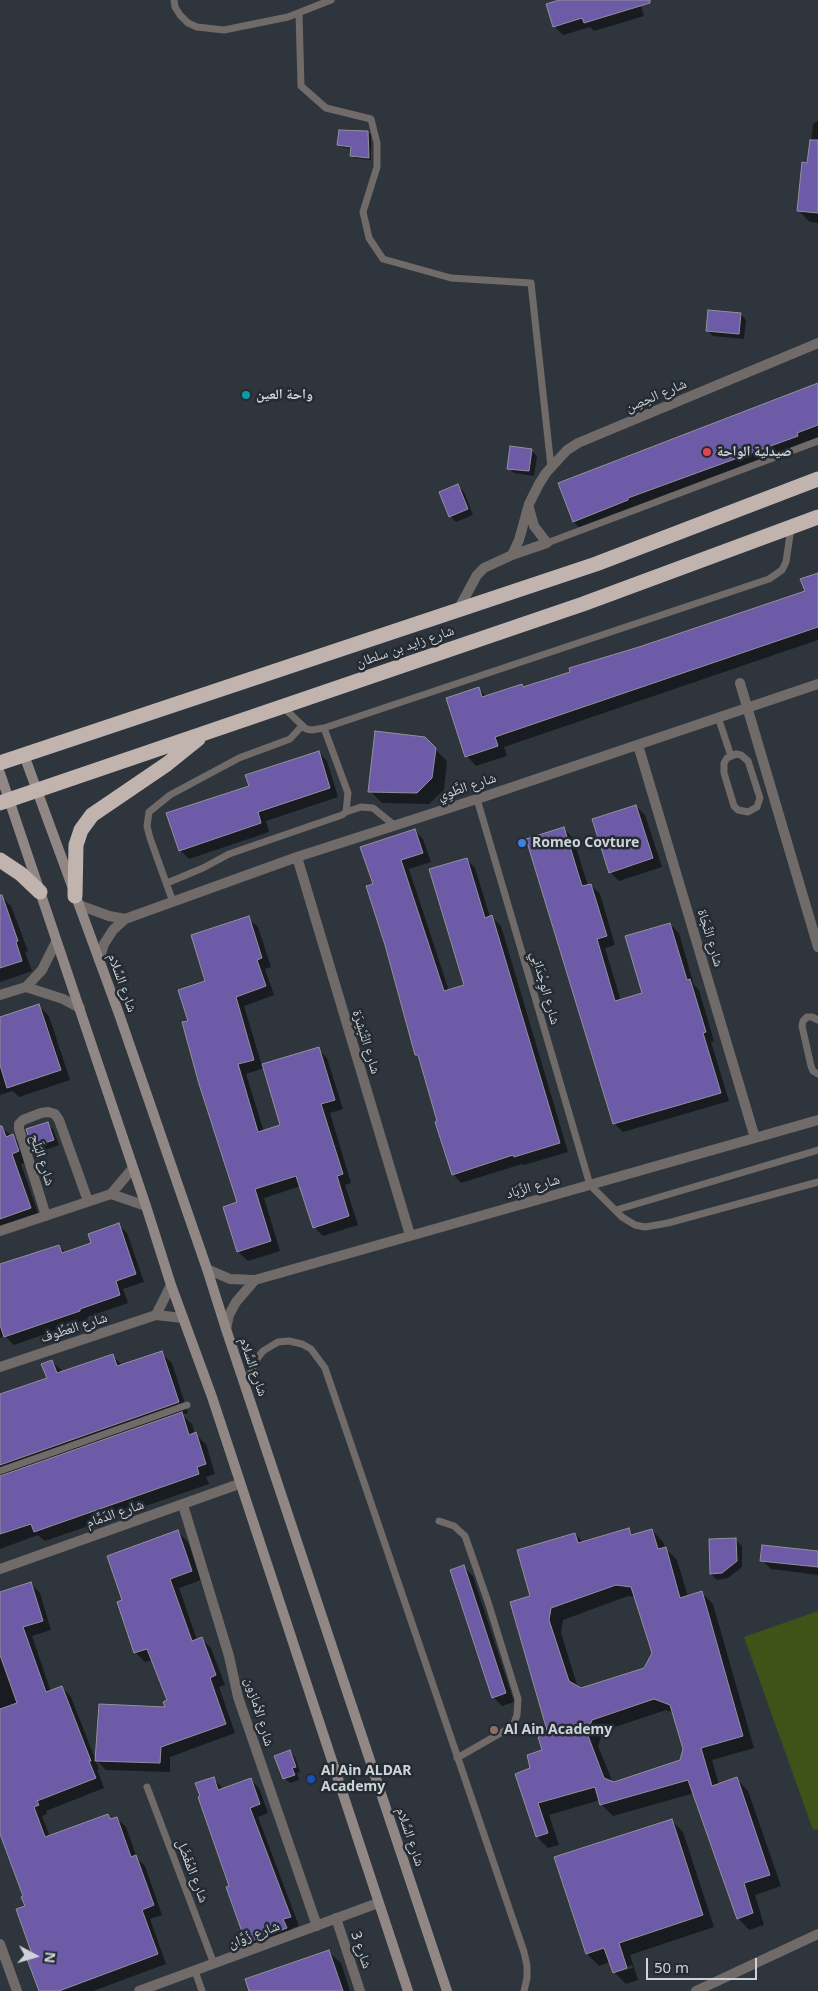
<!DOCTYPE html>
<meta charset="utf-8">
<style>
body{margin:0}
#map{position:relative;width:818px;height:1991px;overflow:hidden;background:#2e353d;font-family:"Noto Sans",sans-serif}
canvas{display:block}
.north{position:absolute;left:10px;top:1931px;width:50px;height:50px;-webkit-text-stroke:4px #242b33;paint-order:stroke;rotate:96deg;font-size:14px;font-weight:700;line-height:20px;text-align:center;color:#ced3d8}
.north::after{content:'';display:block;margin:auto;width:18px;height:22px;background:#ced3d8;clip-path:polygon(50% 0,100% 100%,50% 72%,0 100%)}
.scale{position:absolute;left:646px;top:1958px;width:111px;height:22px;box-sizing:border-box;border:2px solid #ced3d8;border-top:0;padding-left:6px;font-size:15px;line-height:18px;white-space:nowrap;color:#ced3d8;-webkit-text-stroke:4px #242b33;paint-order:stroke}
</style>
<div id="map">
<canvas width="818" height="1991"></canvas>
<div class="north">N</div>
<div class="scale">50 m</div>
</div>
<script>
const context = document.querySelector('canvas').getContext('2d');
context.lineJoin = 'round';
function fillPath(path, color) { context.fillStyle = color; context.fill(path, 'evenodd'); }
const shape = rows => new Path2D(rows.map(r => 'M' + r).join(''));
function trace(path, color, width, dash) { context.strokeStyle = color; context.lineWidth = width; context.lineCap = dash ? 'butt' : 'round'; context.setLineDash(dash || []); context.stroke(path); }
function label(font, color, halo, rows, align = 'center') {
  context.font = font + ' "Noto Sans","Noto Naskh Arabic",sans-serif'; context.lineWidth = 5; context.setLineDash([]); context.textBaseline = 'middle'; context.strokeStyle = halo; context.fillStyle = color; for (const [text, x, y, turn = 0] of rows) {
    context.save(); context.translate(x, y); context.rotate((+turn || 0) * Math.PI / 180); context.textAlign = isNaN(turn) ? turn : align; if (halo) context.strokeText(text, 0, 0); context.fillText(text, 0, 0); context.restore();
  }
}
fillPath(shape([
 [818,1611,818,1829,813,1830,744,1637]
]), '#3f5218');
fillPath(shape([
 [563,0,639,0,644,16,594,31,590,27,563,35,554,26],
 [818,121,818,223,810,222,798,210,809,164,813,124],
 [368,132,371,135,371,160,354,158,352,156,352,149,341,147,339,145],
 [741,314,746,320,744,339,713,336,707,330],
 [818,385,818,437,583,531,574,522,560,484],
 [531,450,537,456,534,476,514,473,509,468],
 [458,486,464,492,473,515,456,522,450,516],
 [818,574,818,640,504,747,507,756,476,766,467,756,479,689,486,696,521,685,524,688,806,592],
 [424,738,447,761,444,790,429,804,382,803,370,791],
 [318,752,327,761,338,797,266,821,269,832,189,859,180,850,251,787],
 [636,806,645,815,662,867,619,881,610,872],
 [564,829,573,838,588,886,591,885,600,894,615,945,605,948,621,1001,643,994,670,924,679,933,694,985,699,990,714,1041,711,1042,729,1101,623,1132,614,1123,528,840],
 [415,831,423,839,431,862,409,869,449,991,465,986,466,859,475,868,490,917,492,917,501,926,568,1152,524,1165,522,1164,461,1183,453,1174,420,1058,417,1055,374,885],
 [1,896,11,906,28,951,25,952,32,971,0,982],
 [248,918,258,927,271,967,265,969,274,995,244,1006,262,1066,318,1049,327,1058,343,1109,330,1113,351,1183,345,1185,358,1225,323,1236,314,1227,301,1186,264,1198,280,1251,248,1261,238,1252,239,1203,190,1021,207,982],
 [264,1068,282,1126,264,1132,246,1074],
 [39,1006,49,1016,70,1080,19,1097,13,1091,0,1095,0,1019],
 [48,1124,53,1129,59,1145,39,1152,33,1146],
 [0,1126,23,1146,28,1162,21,1164,40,1219,0,1234],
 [119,1225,127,1233,144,1282,123,1289,128,1303,87,1317,88,1319,14,1345,5,1336,0,1338,0,1266,58,1246,66,1253,92,1244],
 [161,1353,172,1363,188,1413,182,1415,192,1424,195,1434,206,1444,215,1474,206,1477,209,1484,45,1541,38,1535,0,1549,0,1396,48,1379,52,1361,63,1372,113,1356,123,1366],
 [629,1530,634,1535,652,1530,663,1542,665,1548,677,1560,688,1597,702,1593,713,1604,754,1748,712,1760,719,1785,737,1779,748,1791,781,1886,755,1895,764,1925,749,1930,738,1918,694,1793,613,1816,601,1804,600,1800,549,1815,559,1845,548,1848,537,1837,532,1769,544,1751,550,1735,532,1597,575,1534,584,1543],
 [628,1596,636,1597,654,1653,645,1669,581,1689,578,1688,561,1633,563,1620],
 [666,1710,674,1713,684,1748,681,1761,613,1783,598,1746,603,1731],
 [178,1532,188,1542,201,1580,179,1588,197,1640,201,1638,211,1648,225,1685,219,1687,235,1733,170,1757,170,1772,106,1770,96,1760,166,1708,168,1701,153,1660,145,1662,136,1653,118,1603,124,1601],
 [736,1540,742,1546,742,1567,728,1578,717,1580,711,1574],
 [818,1552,818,1575,771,1569,762,1560],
 [464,1567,473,1576,514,1702,502,1706,493,1697],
 [30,1583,40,1593,51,1630,32,1636,51,1692,62,1687,71,1697,99,1769,97,1769,104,1788,46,1811,47,1814,42,1816,50,1837,107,1815,112,1820,117,1818,126,1827,137,1858,145,1866,162,1915,150,1919,166,1964,93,1991,41,1991,25,1897,0,1831,0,1593],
 [290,1752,295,1757,300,1772,297,1773,299,1780,290,1783,284,1778],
 [213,1778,223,1789,250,1779,259,1788,268,1813,258,1817,299,1926,292,1928,295,1937,255,1951,247,1942,231,1887],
 [671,1820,683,1832,714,1927,630,1955,638,1980,626,1984,614,1972,610,1962,599,1966,587,1954,556,1858],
 [632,1965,633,1968,619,1972,619,1970],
 [329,1952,341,1963,350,1991,250,1991]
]), '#0007');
const building = shape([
 [559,0,650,0,650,3,584,23,582,18,553,27,546,4,559,0],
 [339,130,368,131,369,158,350,156,351,147,337,145,339,130],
 [810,140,818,140,818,213,797,211,802,162,807,163,810,140],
 [708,310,741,313,739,334,706,331,708,310],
 [818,383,818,425,797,433,798,436,628,498,628,500,573,522,558,483,818,383],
 [510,446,532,449,529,471,507,469,510,446],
 [458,484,468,509,449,517,439,492,458,484],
 [818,573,818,627,495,737,498,746,465,757,446,698,479,687,482,697,522,684,523,687,570,672,569,668,639,647,805,591,800,579,818,573],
 [375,731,425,737,436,748,432,778,417,793,368,792,375,731],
 [319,751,330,788,258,812,261,823,179,851,166,813,249,786,245,775,319,751],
 [636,805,653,858,609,873,592,819,636,805],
 [564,827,582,886,591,884,607,936,597,939,615,1001,642,993,625,936,670,923,687,980,690,979,706,1032,703,1033,721,1093,613,1124,526,839,564,827],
 [415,829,423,853,401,860,444,991,464,985,429,869,467,858,485,918,492,915,560,1143,514,1157,513,1155,452,1175,435,1122,437,1121,418,1055,415,1055,385,945,366,886,373,884,360,847,415,829],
 [0,895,2,895,18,941,16,942,22,961,0,968,0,895],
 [249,916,262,958,257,960,266,986,236,997,254,1060,238,1064,258,1132,280,1125,262,1064,319,1047,335,1100,321,1104,343,1174,337,1176,349,1216,313,1228,296,1176,255,1189,271,1241,237,1252,223,1207,237,1202,199,1084,182,1022,188,1021,178,990,205,981,191,935,249,916],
 [39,1004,61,1070,7,1088,0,1065,0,1017,39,1004],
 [48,1122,54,1140,32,1147,26,1129,48,1122],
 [0,1126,2,1126,6,1137,13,1134,19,1151,12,1154,31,1208,0,1219,0,1126],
 [119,1223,136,1274,116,1281,120,1295,80,1309,80,1311,4,1337,0,1325,0,1264,59,1245,62,1253,91,1243,88,1234,119,1223],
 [162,1351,179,1402,0,1465,0,1394,47,1378,41,1364,52,1360,57,1373,113,1354,117,1366,162,1351],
 [182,1412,189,1435,196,1432,206,1464,197,1467,199,1474,34,1532,31,1524,0,1534,0,1476,182,1412],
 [629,1528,631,1535,652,1529,658,1549,666,1547,680,1598,702,1591,743,1736,701,1748,712,1786,737,1777,770,1875,744,1883,753,1913,737,1919,688,1780,600,1805,595,1787,538,1803,548,1833,536,1837,515,1774,530,1768,527,1755,542,1750,538,1737,548,1734,510,1602,530,1596,517,1550,575,1533,578,1543,629,1528],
 [616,1585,631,1587,652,1653,644,1668,581,1688,569,1681,549,1620,551,1608,616,1585],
 [654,1699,670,1705,683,1749,680,1760,614,1782,604,1778,587,1733,592,1720,654,1699],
 [178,1530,192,1571,170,1579,192,1641,202,1637,216,1675,210,1678,226,1724,161,1747,160,1763,95,1761,99,1704,165,1707,163,1702,167,1700,147,1649,134,1653,117,1602,122,1600,107,1556,178,1530],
 [736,1538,737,1561,722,1573,710,1574,709,1539,736,1538],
 [762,1545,818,1551,818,1567,760,1561,762,1545],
 [464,1565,506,1693,492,1698,450,1570,464,1565],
 [31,1582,43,1621,23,1627,46,1692,62,1686,91,1761,89,1761,96,1778,37,1801,39,1805,34,1807,45,1837,108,1814,110,1819,117,1817,131,1857,136,1855,154,1905,142,1910,158,1954,59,1991,39,1991,27,1959,33,1957,16,1909,25,1906,21,1897,23,1896,0,1834,0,1709,17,1703,0,1655,0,1592,31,1582],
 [290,1750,296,1767,292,1768,295,1775,283,1779,274,1756,290,1750],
 [214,1777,218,1790,251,1778,260,1804,250,1808,291,1917,283,1919,287,1928,246,1943,226,1887,229,1886,198,1797,200,1796,195,1783,214,1777],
 [672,1819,703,1915,619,1943,627,1968,613,1973,604,1948,586,1954,554,1857,672,1819],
 [329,1950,343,1991,249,1991,245,1979,329,1950]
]);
fillPath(building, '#6e5ba7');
trace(building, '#92909c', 1);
trace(shape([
 [174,0,175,7,180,15,188,23,197,27,224,30,288,17,331,0],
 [299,13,301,86,326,108,371,119,377,143,377,167,363,212,369,238,383,259,451,278,531,283,551,467],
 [547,543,818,441],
 [283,707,306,729,312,730,324,728,769,579,782,570,786,562,791,528],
 [718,717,731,756],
 [736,754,741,755,748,761,760,798,757,807,748,812,738,810,734,806,724,773,724,763,727,758,736,754],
 [477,799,590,1185,622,1217,635,1225,645,1227,668,1223,818,1182],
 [346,812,361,807,373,808,394,825],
 [167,883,203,868,229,854,342,815,346,812,348,793,324,728],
 [173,902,150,838,147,826,149,812,170,795,239,758,290,739,301,727],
 [818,1020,812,1017,807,1017,803,1021,802,1026,811,1066,813,1071,818,1074],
 [616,1210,818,1150],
 [245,1387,256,1360,263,1351,278,1342,289,1341,302,1344,311,1349,325,1368,524,1952,527,1966,527,1978,524,1991],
 [0,1471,187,1405],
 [439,1521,454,1526,465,1536,488,1602,518,1699,517,1715,513,1726,457,1758],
 [147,1787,214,1964],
 [195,1971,202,1991]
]), '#706a68', 7);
trace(shape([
 [512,555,547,543,534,526,529,508],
 [458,610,477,575,484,568,512,555,519,540,529,504,539,484,546,473,567,450,578,443,818,343],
 [740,683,818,947],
 [638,745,755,1138],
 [297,857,410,1235],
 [79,905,109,916,125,919],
 [99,960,104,944,113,930,125,919,297,857,477,799,818,684],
 [26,987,63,999,80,1008],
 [0,995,26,987,42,970,56,942],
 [111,1194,146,1206],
 [46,1216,19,1129,19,1124,23,1120,41,1113,48,1112,55,1114,59,1120,88,1201],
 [0,1231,111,1194,133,1168],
 [207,1269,230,1279,255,1280,818,1120],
 [156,1315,171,1285],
 [226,1329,229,1315,236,1302,255,1280],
 [0,1367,156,1315,183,1318],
 [183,1505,229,1656,238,1697,317,1926],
 [0,1569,239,1484],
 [336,1918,360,1991],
 [0,1944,17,1991],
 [139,1991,378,1903],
 [696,1991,818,1934]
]), '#706a68', 10);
trace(shape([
 [24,755,119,1014,207,1269,226,1329,447,1991],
 [0,773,146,1206,171,1285,212,1397,408,1991]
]), '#918885', 10);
trace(shape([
 [0,763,596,564,818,479],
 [0,803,583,604,818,517],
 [0,860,21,874,40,892],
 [75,896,76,845,81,830,92,815,167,764,198,739]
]), '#c1b3ae', 15);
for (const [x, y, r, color] of [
 [246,395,5,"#0f9aa8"],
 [707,452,5,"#e0444e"],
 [522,843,5,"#3f7fe0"],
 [494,1730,5,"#8d6e63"],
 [311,1779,5,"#1a4fb4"]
]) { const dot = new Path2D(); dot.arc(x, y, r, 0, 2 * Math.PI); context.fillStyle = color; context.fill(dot); trace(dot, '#242b33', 2); }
label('bold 14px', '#ced3d8', '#242b33', [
 ["واحة العين",256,395],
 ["صيدلية الواحة",717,452],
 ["Romeo Covture",532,843],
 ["Al Ain Academy",504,1730],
 ["Al Ain ALDAR",321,1771],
 ["Academy",321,1787]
], 'left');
label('14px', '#ced3d8', '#242b33', [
 ["شارع الحِصِن",656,396,-23],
 ["شارع زايد بن سلطان",405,647,-19],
 ["شارع الطَّوِي",467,787,-18],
 ["شارع النَّجَاة",710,938,73],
 ["شارع السَّلام",122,983,70],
 ["شارع الوِجْدَانِي",545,988,74],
 ["شارع التَّبْشِرَة",366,1042,73],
 ["شارع البَلَح",42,1160,72],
 ["شارع الزَّبَاد",533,1187,-16],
 ["شارع العَطُوف",74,1328,-18],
 ["شارع السَّلام",253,1367,71],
 ["شارع الدَمَّام",115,1514,-19],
 ["شارع الأمازون",259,1712,73],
 ["شارع السَّلام",410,1837,71],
 ["شارع المُفَضَل",192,1871,69],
 ["شارع زُوَّان",254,1935,-21],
 ["شارع 3",361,1950,71]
]);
</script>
